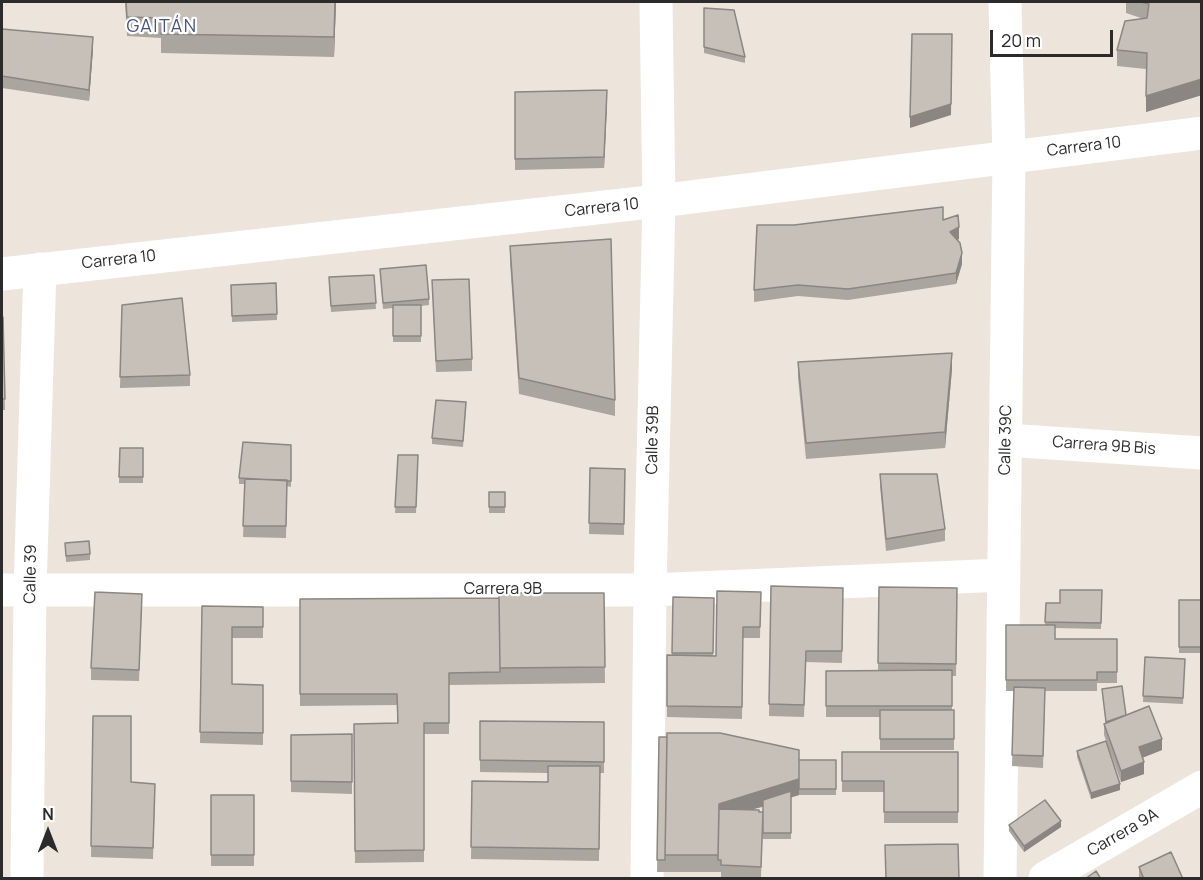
<!DOCTYPE html>
<meta charset="utf-8">
<style>
body{margin:0}
#map{position:relative;width:1203px;height:880px;overflow:hidden;background:#ede5dc;font-family:Manrope,sans-serif}
canvas{display:block}
.frame{position:absolute;inset:0;border:3px solid #2b2b2b;pointer-events:none}
.north{position:absolute;left:18px;top:802px;width:60px;height:60px;-webkit-text-stroke:4px #fff;paint-order:stroke;rotate:0deg;font-size:16px;font-weight:700;line-height:24px;text-align:center;color:#2b2b2b}
.north::after{content:'';display:block;margin:auto;width:21px;height:27px;background:#2b2b2b;clip-path:polygon(50% 0,100% 100%,50% 72%,0 100%)}
.scale{position:absolute;left:990px;top:30px;width:123px;height:27px;box-sizing:border-box;border:3px solid #2b2b2b;border-top:0;padding-left:8px;font-size:18px;line-height:21px;white-space:nowrap;color:#2b2b2b;-webkit-text-stroke:4px #fff;paint-order:stroke}
</style>
<div id="map">
<canvas width="1203" height="880"></canvas>
<div class="frame"></div>
<div class="north">N</div>
<div class="scale">20 m</div>
</div>
<script>
const context = document.querySelector('canvas').getContext('2d');
context.lineJoin = 'round';
const shape = rows => new Path2D(rows.map(r => 'M' + r).join(''));
function trace(path, color, width, dash) { context.strokeStyle = color; context.lineWidth = width; context.lineCap = dash ? 'butt' : 'round'; context.setLineDash(dash || []); context.stroke(path); }
function fillPath(path, color) { context.fillStyle = color; context.fill(path, 'evenodd'); }
function label(font, color, halo, rows, align = 'center') {
  context.font = font + ' Manrope,sans-serif'; context.lineWidth = 4.5; context.setLineDash([]); context.textBaseline = 'middle'; context.strokeStyle = halo; context.fillStyle = color; for (const [text, x, y, turn = 0] of rows) {
    context.save(); context.translate(x, y); context.rotate((+turn || 0) * Math.PI / 180); context.textAlign = isNaN(turn) ? turn : align; if (halo) context.strokeText(text, 0, 0); context.fillText(text, 0, 0); context.restore();
  }
}
trace(shape([
 [2,274,659,201,1202,133],
 [1006,440,1202,453],
 [2,590,650,590,1004,575],
 [27,878,30,590,40,269],
 [647,878,650,590,659,201,656,2],
 [1000,878,1009,156,1005,2],
 [1045,878,1202,787]
]), '#fff', 33);
fillPath(shape([
 [125,2,336,2,334,57,161,53,161,38,127,36],
 [1126,2,1202,2,1202,95,1146,112,1146,69,1117,66,1117,50,1144,19,1126,13],
 [704,8,745,57,745,63,704,53],
 [2,29,93,49,89,101,2,88],
 [515,92,607,102,604,168,515,170],
 [943,220,959,239,957,240,962,264,956,284,848,300,798,296,754,302,754,290,794,225],
 [510,246,615,400,615,416,519,394,510,262],
 [380,269,429,299,429,305,421,306,421,342,393,342,393,308,383,309],
 [374,275,376,309,331,312,329,283],
 [432,280,472,359,472,371,436,372],
 [276,283,277,320,232,322,231,285],
 [122,305,190,375,190,386,120,388],
 [2,317,3,317,5,410,2,410],
 [798,362,952,369,945,448,806,459,798,378],
 [466,408,463,447,432,444,432,438],
 [291,445,291,487,287,486,286,538,243,537,245,484,239,484,239,478],
 [120,448,143,448,143,483,119,483],
 [398,455,418,455,416,513,395,513],
 [590,468,625,469,624,535,589,534],
 [880,474,945,529,945,541,886,551,880,486],
 [489,492,505,492,505,513,489,513],
 [65,543,90,554,90,560,66,562],
 [771,586,843,588,842,663,806,662,804,717,769,716],
 [879,587,957,588,956,676,952,676,952,710,954,710,954,750,880,750,880,717,826,717,826,671,878,671],
 [1102,590,1101,629,1055,628,1055,639,1117,639,1117,683,1097,683,1097,691,1045,691,1043,768,1012,766,1014,691,1006,691,1006,625,1045,625,1045,622],
 [761,592,760,638,743,638,742,719,667,717,667,655,672,655,673,597,714,598,713,656,716,656],
 [604,593,605,683,449,685,449,734,424,734,424,862,355,863,354,724,397,723,397,705,300,706,300,599,499,598],
 [1179,600,1202,600,1202,653,1179,653],
 [142,605,139,681,91,680,91,668],
 [202,606,263,607,263,638,232,638,232,684,263,685,263,745,200,743],
 [1145,657,1185,659,1183,704,1143,702],
 [1102,689,1126,715,1162,750,1142,758,1144,774,1121,782,1104,735,1104,724,1106,723],
 [93,716,131,782,155,795,153,859,91,857],
 [480,721,604,722,604,773,600,773,599,861,471,859,472,781,548,782,548,773,480,772],
 [352,734,352,794,291,792,291,735],
 [659,737,799,760,836,760,836,795,799,795,791,797,791,839,763,839,763,807,753,809,759,812,763,812,761,878,721,877,721,872,657,872],
 [1077,751,1120,790,1091,799,1077,757],
 [842,752,958,752,958,823,884,823,884,792,842,792],
 [211,795,254,795,254,866,211,866],
 [1009,825,1061,827,1024,852,1009,831],
 [1139,867,1183,879,1139,879]
]), '#aaa59e');
fillPath(shape([
 [335,2,336,2,334,57,334,37],
 [952,34,951,115,910,128,910,117],
 [93,37,93,49,89,101,89,90],
 [1202,79,1202,95,1146,112,1146,96],
 [607,90,607,102,604,168,604,157],
 [959,227,959,239,950,244,950,232],
 [962,253,962,264,956,284,956,273],
 [952,353,952,369,945,448,945,432],
 [1162,739,1162,750,1139,759,1139,747],
 [1144,762,1144,774,1121,782,1121,771],
 [799,779,799,795,719,820,719,804],
 [1120,784,1120,790,1091,799,1091,793],
 [1061,821,1061,827,1024,852,1024,846]
]), '#8b8681');
const building = shape([
 [126,2,335,2,334,37,161,34,163,18,127,17,126,2],
 [1141,2,1202,2,1202,79,1146,96,1147,53,1117,50,1125,21,1147,18,1149,4,1141,2],
 [704,8,734,10,745,57,704,47,704,8],
 [2,29,93,37,89,90,2,76,2,29],
 [912,34,952,34,951,104,910,117,912,34],
 [607,90,604,157,515,159,515,92,607,90],
 [943,207,943,220,958,215,959,227,950,232,960,243,962,253,956,273,848,289,798,285,754,290,757,225,794,225,943,207],
 [611,239,615,400,519,378,510,246,611,239],
 [426,265,429,299,383,303,380,269,426,265],
 [374,275,376,303,331,306,329,277,374,275],
 [469,279,472,359,436,361,432,280,469,279],
 [276,283,277,314,232,316,231,285,276,283],
 [182,298,190,375,120,377,122,305,182,298],
 [393,305,421,305,421,336,393,336,393,305],
 [2,317,3,317,5,399,2,399,2,317],
 [952,353,945,432,806,443,798,362,952,353],
 [436,400,466,402,463,441,432,438,436,400],
 [243,442,291,445,291,481,239,478,243,442],
 [120,448,143,448,143,477,119,477,120,448],
 [398,455,418,455,416,507,395,507,398,455],
 [590,468,625,469,624,524,589,523,590,468],
 [880,474,937,474,945,529,886,539,880,474],
 [245,479,287,480,286,526,243,526,245,479],
 [489,492,505,492,505,507,489,507,489,492],
 [89,541,90,554,66,556,65,543,89,541],
 [771,586,843,588,842,651,806,651,804,705,769,704,771,586],
 [879,587,957,588,956,664,878,663,879,587],
 [1060,590,1102,590,1101,623,1045,622,1046,603,1060,603,1060,590],
 [717,591,761,592,760,627,743,627,742,707,667,706,667,655,716,656,717,591],
 [95,592,142,594,139,670,91,668,95,592],
 [499,593,604,593,605,667,500,668,499,593],
 [673,597,714,598,713,653,672,653,673,597],
 [499,598,500,672,449,673,449,723,424,723,424,850,355,851,354,724,398,723,397,694,300,694,300,599,499,598],
 [1179,600,1202,600,1202,647,1179,647,1179,600],
 [202,606,263,607,263,627,232,627,232,684,263,685,263,733,200,732,202,606],
 [1006,625,1055,625,1055,639,1117,639,1117,672,1097,672,1097,680,1006,680,1006,625],
 [1145,657,1185,659,1183,698,1143,696,1145,657],
 [952,670,952,706,826,706,826,671,952,670],
 [1122,686,1126,715,1106,722,1102,689,1122,686],
 [1014,687,1045,688,1043,756,1012,755,1014,687],
 [1149,706,1162,739,1139,747,1144,762,1121,771,1104,724,1149,706],
 [880,710,954,710,954,739,880,739,880,710],
 [93,716,131,716,131,782,155,784,153,848,91,846,93,716],
 [480,721,604,722,604,762,480,760,480,721],
 [667,733,720,733,799,750,799,779,719,804,718,855,665,855,667,733],
 [352,734,352,782,291,781,291,735,352,734],
 [659,737,667,737,665,860,657,860,659,737],
 [1106,741,1120,784,1091,793,1077,751,1106,741],
 [842,752,958,752,958,812,884,812,884,781,842,781,842,752],
 [799,760,836,760,836,789,799,789,799,760],
 [548,766,600,766,599,849,471,847,472,781,548,782,548,766],
 [791,791,791,833,763,833,763,800,791,791],
 [211,795,254,795,254,855,211,855,211,795],
 [1045,800,1061,821,1024,846,1009,825,1045,800],
 [719,809,759,810,759,812,763,812,761,867,721,865,721,860,718,860,719,809],
 [958,844,959,879,886,879,885,845,958,844],
 [1171,852,1183,879,1144,879,1139,867,1171,852],
 [1096,871,1101,879,1085,879,1096,871]
]);
fillPath(building, '#c6c0b8');
trace(building, '#8b8681', 1.5);
label('16px', '#2b2b2b', '#fff', [
 ["Carrera 10",1084,147,-7],
 ["Carrera 10",602,208,-6],
 ["Carrera 10",119,260,-6],
 ["Calle 39B",653,440,-89],
 ["Calle 39C",1006,440,-89],
 ["Carrera 9B Bis",1104,446,4],
 ["Calle 39",31,574,-89],
 ["Carrera 9B",503,590],
 ["Carrera 9A",1123,833,-30]
]);
context.letterSpacing = '1.5px';
label('18px', '#49547e', '#fff', [
 ["GAITÁN",162,27]
]);
context.letterSpacing = '0px';
</script>
